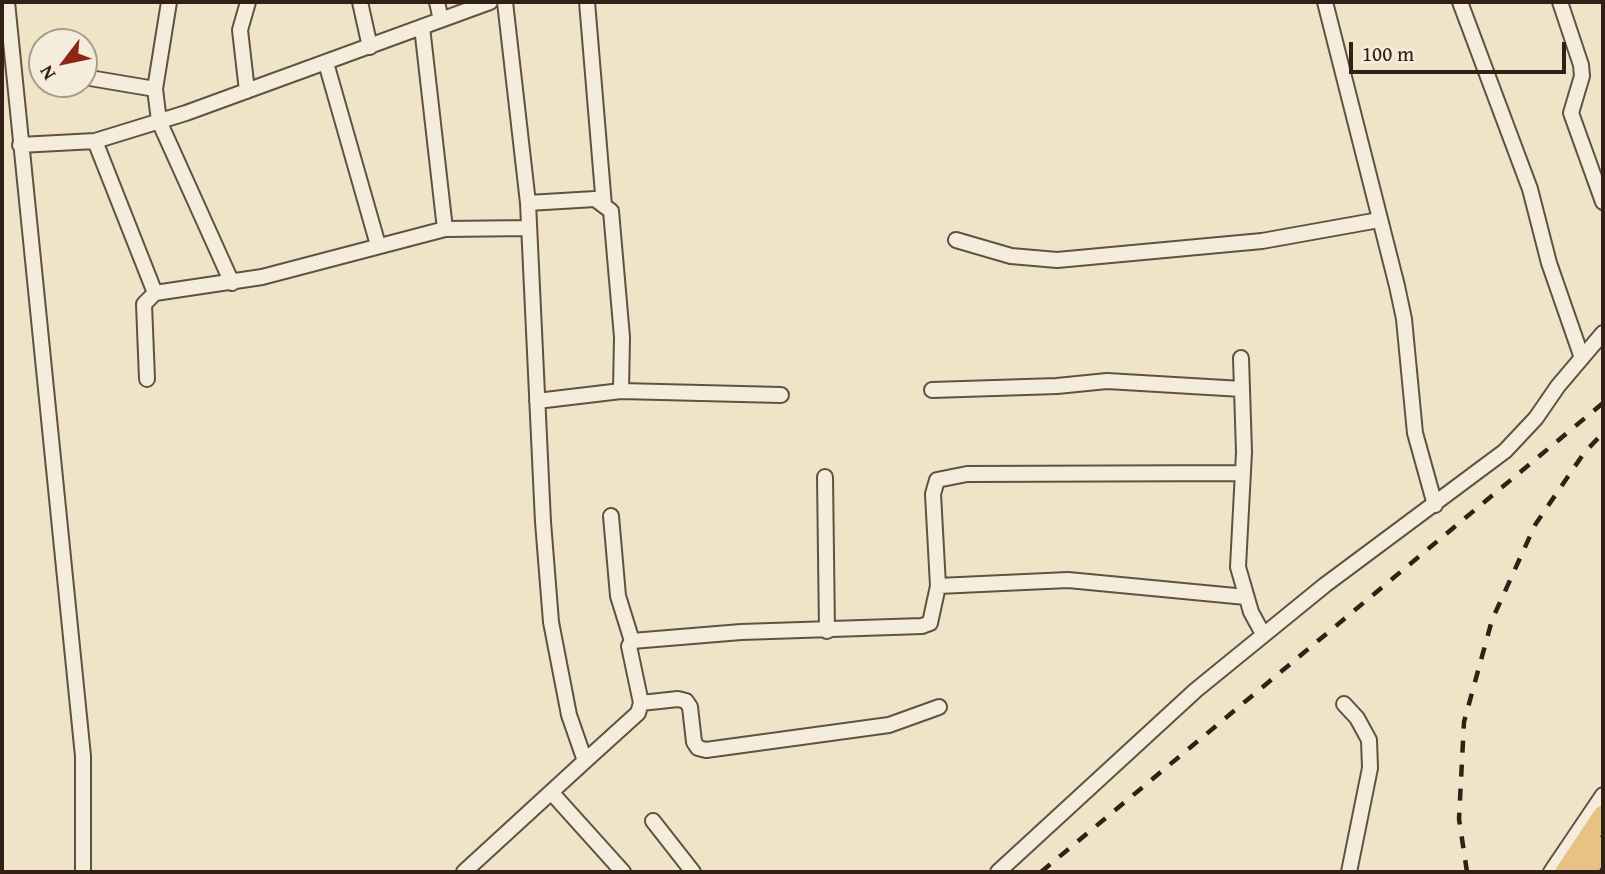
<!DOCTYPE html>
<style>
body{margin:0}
#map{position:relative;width:1605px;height:874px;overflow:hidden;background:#efe4c7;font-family:"Gentium Book Plus",serif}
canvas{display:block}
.frame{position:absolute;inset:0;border:4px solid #322017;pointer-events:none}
.north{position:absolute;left:28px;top:28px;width:70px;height:70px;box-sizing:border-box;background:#f5eddb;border:2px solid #a79b8d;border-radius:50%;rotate:238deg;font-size:19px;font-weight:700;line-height:28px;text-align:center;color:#322017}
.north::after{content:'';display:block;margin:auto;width:24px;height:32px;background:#8f2418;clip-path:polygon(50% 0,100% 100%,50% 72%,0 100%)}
.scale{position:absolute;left:1349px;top:42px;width:217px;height:32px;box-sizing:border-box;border:4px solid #322017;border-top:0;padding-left:9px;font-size:21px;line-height:24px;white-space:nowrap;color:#322017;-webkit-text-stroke:5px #f5eddb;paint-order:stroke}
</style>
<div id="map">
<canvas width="1605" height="874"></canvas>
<div class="frame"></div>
<div class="north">N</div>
<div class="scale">100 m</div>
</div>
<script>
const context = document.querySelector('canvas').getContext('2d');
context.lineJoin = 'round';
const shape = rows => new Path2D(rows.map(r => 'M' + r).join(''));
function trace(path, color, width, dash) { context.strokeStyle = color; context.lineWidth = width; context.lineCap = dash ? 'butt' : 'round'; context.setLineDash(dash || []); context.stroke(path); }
const minor = shape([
 [7,2,83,756,83,872],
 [169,2,155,89,159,121,232,283],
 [360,2,370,47],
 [437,2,441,20],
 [587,2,604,206],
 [1325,2,1397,286,1404,319,1415,433,1435,505],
 [1460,2,1530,189,1549,263,1582,358],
 [1560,2,1581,65,1582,76,1571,113,1603,202],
 [422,27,445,229],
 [326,63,378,245],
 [84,77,155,89],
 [247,91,240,30,248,2],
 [95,141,155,293],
 [20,145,95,141,186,113,490,2],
 [528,203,595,199,611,211,622,337,621,391,537,401],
 [956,240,1011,256,1057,260,1262,241,1379,220],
 [1241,358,1244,452,1238,567,1251,612,1263,634],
 [147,379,144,304,155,293,262,277,445,229,529,228],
 [932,390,1057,386,1107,381,1242,389],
 [621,391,781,395],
 [825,477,827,631],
 [611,516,618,596,632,641],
 [938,586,1068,580,1246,597],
 [641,703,678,699,686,701,690,707,694,742,698,748,706,750,889,725,939,707],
 [1344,704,1357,718,1369,740,1370,768,1349,872],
 [585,761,638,713,641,703,629,646,632,641,741,632,922,626,930,623,938,586,933,494,937,480,967,474,1243,473],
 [551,792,623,872],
 [653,821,693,872],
 [464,872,585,761,569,715,551,622,543,522,528,203,505,2],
 [998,872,1196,690,1325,585,1505,451,1536,418,1558,386,1603,333],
 [1551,872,1603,795]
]);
const major = shape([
 [1565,872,1603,815],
 [1587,872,1603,846]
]);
trace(minor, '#615143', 18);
trace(major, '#322017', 23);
trace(minor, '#f5eddb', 14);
trace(major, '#e8c284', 19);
trace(shape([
 [1041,872,1603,403],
 [1467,872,1459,819,1464,722,1492,620,1535,525,1584,453,1603,433]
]), '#322017', 4.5, [12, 12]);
</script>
